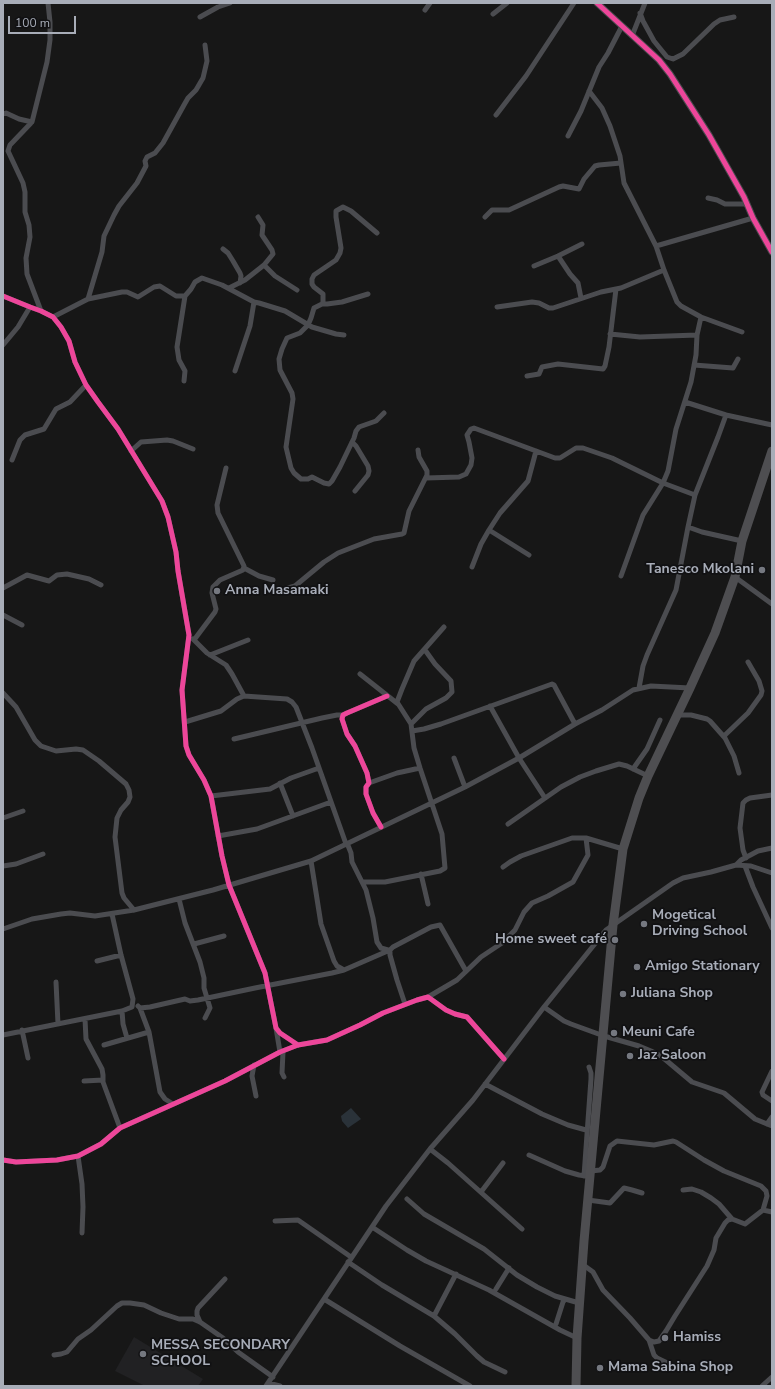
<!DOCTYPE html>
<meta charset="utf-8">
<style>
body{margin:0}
#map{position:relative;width:775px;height:1389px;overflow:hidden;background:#171717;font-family:"Nunito Sans",sans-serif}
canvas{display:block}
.frame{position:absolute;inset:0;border:4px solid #a8adb8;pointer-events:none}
.scale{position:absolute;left:8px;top:16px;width:68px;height:18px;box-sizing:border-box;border:2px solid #a8adb8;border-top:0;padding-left:5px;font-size:12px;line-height:14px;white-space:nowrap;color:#a8adb8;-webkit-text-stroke:3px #111113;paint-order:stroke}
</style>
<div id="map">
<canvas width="775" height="1389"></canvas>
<div class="frame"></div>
<div class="scale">100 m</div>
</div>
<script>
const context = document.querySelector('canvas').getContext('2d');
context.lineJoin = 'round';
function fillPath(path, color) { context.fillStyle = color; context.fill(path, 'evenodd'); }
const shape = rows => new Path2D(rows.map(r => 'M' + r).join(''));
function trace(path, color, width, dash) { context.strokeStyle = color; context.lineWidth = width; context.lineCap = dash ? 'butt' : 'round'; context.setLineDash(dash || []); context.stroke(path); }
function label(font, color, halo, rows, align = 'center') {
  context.font = font + ' "Nunito Sans",sans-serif'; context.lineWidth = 3.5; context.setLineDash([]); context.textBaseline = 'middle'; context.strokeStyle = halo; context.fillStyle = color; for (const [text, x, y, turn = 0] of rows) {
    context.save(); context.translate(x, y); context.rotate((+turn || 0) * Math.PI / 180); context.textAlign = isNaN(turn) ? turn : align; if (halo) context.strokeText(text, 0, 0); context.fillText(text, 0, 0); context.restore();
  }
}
fillPath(shape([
 [134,1337,203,1379,198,1386,145,1386,115,1371]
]), '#212123');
fillPath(shape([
 [351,1108,361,1119,348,1128,342,1121,341,1116]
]), '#2a3239');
trace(shape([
 [425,10,430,3],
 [640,13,643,21,654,41,667,57,673,59,683,54,714,24,720,20,734,17],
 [493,14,507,3],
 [200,17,218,7,230,3],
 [632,36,645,3],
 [589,91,602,108,610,126,620,156,624,183,656,246,664,270,677,302,681,306,701,317,742,332],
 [3,114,6,113,19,119,32,122],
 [496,115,526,76,574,3],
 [568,136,581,111,599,67,608,53,622,26],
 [708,198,717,200,725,204,746,204],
 [485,217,492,210,509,210,559,187,563,186,579,189,584,179,595,166,599,165,621,163],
 [377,233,351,211,343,207,336,211,336,217,341,248,340,253,336,260,314,275,312,279,312,284,314,287,323,294,323,302,322,304,314,308,311,318,308,325,300,333,287,338,282,349,279,359,280,370,292,393,293,399,286,447,291,468,294,473,301,479,308,479,312,477,324,483,329,484,332,481,340,467,354,438,356,431,359,427,376,421,384,413],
 [656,246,753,218],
 [223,249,228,253,233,261,240,273,241,276,240,283],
 [558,256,570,274,578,283,581,298],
 [264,265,275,276,297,290],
 [534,266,558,256,582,244],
 [229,288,245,280,264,265,273,254,272,250,262,235,263,225,258,217],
 [3,296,30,307,41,311,53,317,61,327,69,341,75,362,86,385,98,402,118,429,162,501,168,517,176,552,178,571,189,635,182,690,186,746,189,755,204,780,211,796,222,856,229,885,265,973,276,1028,280,1033,298,1045],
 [88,299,102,252,104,236,114,215,119,206,137,183,146,166,145,161,147,157,155,153,163,143,184,105,188,98,196,90,203,78,207,61,205,45],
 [322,304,327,304,342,302,368,294],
 [497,307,532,302,539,303,549,308,553,308,601,292,621,288,664,270],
 [41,311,27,274,26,258,30,237,29,225,25,212,25,192,23,183,8,151,10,145,32,122,47,62,50,40,50,22,48,3],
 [53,317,88,299,122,292,127,292,138,297,154,287,160,286,176,296,185,296,191,289,195,282,202,278,222,285,254,302,259,303,285,311,312,327,336,334,344,335],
 [610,334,640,337,697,335],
 [3,345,18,327,30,307],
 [694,365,733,368,738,359],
 [235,371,250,326,254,302],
 [527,376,539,374,542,367,558,364,603,369,605,366,609,347,616,289],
 [184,381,185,371,179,360,177,347,185,296],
 [685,402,726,415,772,425],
 [352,442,356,446,368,466,369,471,368,475,355,491],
 [131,451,141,442,167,440,173,441,193,449],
 [12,460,20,440,25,435,44,429,56,409,70,402,86,385],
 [426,478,459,477,466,474,471,465,472,458,469,442,467,435,471,429,474,428,555,458,560,458,576,448,583,448,612,458,663,483,695,495],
 [688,527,702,532,742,541],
 [489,530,529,555],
 [472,567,481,544,489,530,500,513,528,481,536,451],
 [244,568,259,576,273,580],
 [621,576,643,515,663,483,668,471,676,429,691,382,696,355,697,335,701,317],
 [735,577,772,604],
 [3,588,27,575,49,581,57,575,67,574,89,579,101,585],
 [288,588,295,586,324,562,338,553,374,539,402,534,404,533,409,511,427,475,427,471,419,457,418,450],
 [3,615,22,625],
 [193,639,207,653,226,665,232,674,244,696],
 [194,640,215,612,216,609,212,593,213,587,220,580,243,570,244,566,218,513,217,505,226,468],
 [210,655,248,640],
 [360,674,398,704],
 [639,688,643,666,647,655,676,590,688,527,695,495,718,437,726,415],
 [3,693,16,707,35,740,41,746,56,751,76,749,83,750,99,761,126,784,129,790,130,797,128,802,121,810,117,818,115,837,122,893,124,898,134,910],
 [490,706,519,758,545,798],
 [677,715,691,715,707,719,710,721,725,738,734,756,739,773],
 [185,722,221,711,237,699,244,696,287,699,292,702,296,707,312,748,346,844],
 [411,724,426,709,446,698,452,692,451,681,435,664,425,650],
 [412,731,424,729,441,724,552,684,554,685,575,724],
 [724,736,748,713,761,695,762,691,759,681,748,662],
 [234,739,322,718,337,715,343,715],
 [454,758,465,787],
 [633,769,647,749,660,720],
 [280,783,293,816],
 [369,783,397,773,420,768],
 [211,796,270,789,291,778,319,768],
 [3,818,23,811],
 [508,824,561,787,580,777,596,771,619,764,627,766,648,776],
 [381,827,373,813,366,794,366,787,369,783,367,773,355,746,347,734,342,719,343,715,347,713,387,696],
 [218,836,257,829,331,802],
 [347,843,351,853,352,862,366,890,373,918,377,942,381,948,388,950],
 [746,858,743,850,740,828,743,803,746,800,750,798,772,795],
 [311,861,321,924,334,961,337,966,344,970],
 [736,865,741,860,758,851,772,848],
 [3,866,16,864,43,854],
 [745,866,753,887,772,928],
 [503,867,510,862,521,856,572,838,586,838,623,849],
 [421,874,428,904],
 [363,882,385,882,440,871,445,868,442,834,420,768,414,748,411,724,397,702,402,689,414,661,444,627],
 [179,899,185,923,200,962,204,978,204,988,210,1008,205,1018],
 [3,929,32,919,61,914,70,913,95,916,134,910,213,890,311,861,465,787,519,758,575,724,602,710,633,690,651,686,690,688],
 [194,944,224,936],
 [97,961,121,955],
 [56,982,58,1024],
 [428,997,457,980,481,957,502,943,515,930,524,912,532,903,548,896,573,882,588,855,586,838],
 [405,1004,397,980,390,955,390,950,393,947,431,927,440,925,466,971],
 [138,1006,140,1008,149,1032,160,1092,165,1099,173,1104],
 [544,1007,564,1021,571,1024,604,1036,639,1046,651,1051,661,1056,692,1082,724,1093,755,1119,772,1126],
 [140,1008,150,1007,185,999,190,1001,198,1000,255,988,332,973,344,970,390,950],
 [122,1011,123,1024,127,1038],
 [85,1019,86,1039,102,1069,103,1075,103,1082,120,1128],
 [276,1028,280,1052],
 [22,1030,28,1058],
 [3,1035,122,1011,132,1007,133,999,121,955,112,914],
 [104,1045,149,1032],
 [283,1052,282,1073,284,1077],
 [254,1065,252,1076,256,1096],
 [772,1071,762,1092,763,1095,772,1101],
 [84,1081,103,1080],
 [485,1084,542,1114,568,1125,586,1130],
 [767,1124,772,1117],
 [430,1149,448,1163,522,1229],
 [529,1155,565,1171,579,1175,586,1176],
 [78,1156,82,1184,83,1207,82,1233],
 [3,1160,16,1162,57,1160,78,1156,101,1144,120,1128,225,1081,280,1052,298,1045,327,1040,360,1025,383,1013,417,1000,428,997,446,1010,455,1014,467,1017,504,1059],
 [591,1171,600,1170,603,1167,610,1146,617,1141,654,1145,673,1141,676,1142,704,1160,724,1171,761,1186,766,1191,767,1196,763,1210],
 [584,1176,591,1079,591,1073,589,1067],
 [683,1190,692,1189,701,1192,711,1198,719,1204,732,1219],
 [481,1192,503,1163],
 [407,1199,424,1214,484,1249,517,1275,537,1287,555,1296,579,1303],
 [588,1200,610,1203,624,1188,632,1190,642,1193],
 [275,1221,298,1220,351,1257],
 [372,1227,407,1250,426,1261,489,1290,560,1330,577,1338],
 [348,1262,382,1285,434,1316,455,1334,477,1356,484,1362,505,1372],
 [582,1264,593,1272,603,1290,630,1318,649,1340,654,1342,659,1341,666,1331,675,1316,707,1266,714,1250,716,1238,725,1223,728,1220,732,1219,745,1224,763,1210,772,1212],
 [496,1289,509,1268],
 [324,1299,400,1346,470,1386],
 [434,1316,456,1274],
 [200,1322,197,1315,197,1311,198,1308,225,1279],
 [556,1324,563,1302,565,1299],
 [649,1340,654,1355,657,1358,682,1370],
 [54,1355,61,1354,67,1352,78,1339,91,1330,117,1306,122,1303,130,1303,144,1305,161,1313,179,1319,193,1319,200,1322,223,1338,238,1352,273,1377],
 [268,1383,280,1386],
 [266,1386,386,1206,430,1149,473,1100,544,1007,606,930,673,883,683,878,711,872,736,865,751,866,772,873],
 [762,1386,772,1377]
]), '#4b4c50', 5);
trace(shape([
 [597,3,659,60,670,74,709,135,744,197,753,218,772,252]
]), '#4a4a4e', 7);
trace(shape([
 [576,1386,577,1338,584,1241,613,925,623,849,639,798,648,776,690,688,715,633,735,577,742,541,772,451]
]), '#4e4e51', 9);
trace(shape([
 [597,3,659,60,670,74,709,135,744,197,753,218,772,252],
 [3,296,30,307,41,311,53,317,61,327,69,341,75,362,86,385,98,402,118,429,162,501,168,517,176,552,178,571,189,635,182,690,186,746,189,755,204,780,211,796,222,856,229,885,265,973,276,1028,280,1033,298,1045],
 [381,827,373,813,366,794,366,787,369,783,367,773,355,746,347,734,342,719,343,715,347,713,387,696],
 [3,1160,16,1162,57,1160,78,1156,101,1144,120,1128,225,1081,280,1052,298,1045,327,1040,360,1025,383,1013,417,1000,428,997,446,1010,455,1014,467,1017,504,1059]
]), '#ed469a', 5);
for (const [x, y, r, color] of [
 [762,570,4,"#757880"],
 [217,591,4,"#757880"],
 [644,924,4,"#757880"],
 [615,940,4,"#757880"],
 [637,967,4,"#757880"],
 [623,994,4,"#757880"],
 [614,1033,4,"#757880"],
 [630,1056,4,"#757880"],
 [665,1338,4,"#757880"],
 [143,1354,4,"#757880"],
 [600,1368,4,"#757880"]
]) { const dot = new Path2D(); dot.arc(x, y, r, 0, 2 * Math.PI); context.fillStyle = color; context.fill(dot); trace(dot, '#111113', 1.5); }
label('bold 14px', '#a8adb8', '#111113', [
 ["Tanesco Mkolani",754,570,"right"],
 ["Anna Masamaki",225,591],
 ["Mogetical",652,916],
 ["Driving School",652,932],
 ["Home sweet café",607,940,"right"],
 ["Amigo Stationary",645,967],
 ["Juliana Shop",631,994],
 ["Meuni Cafe",622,1033],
 ["Jaz Saloon",638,1056],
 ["Hamiss",673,1338],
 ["MESSA SECONDARY",151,1346],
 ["SCHOOL",151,1362],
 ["Mama Sabina Shop",608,1368]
], 'left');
</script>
